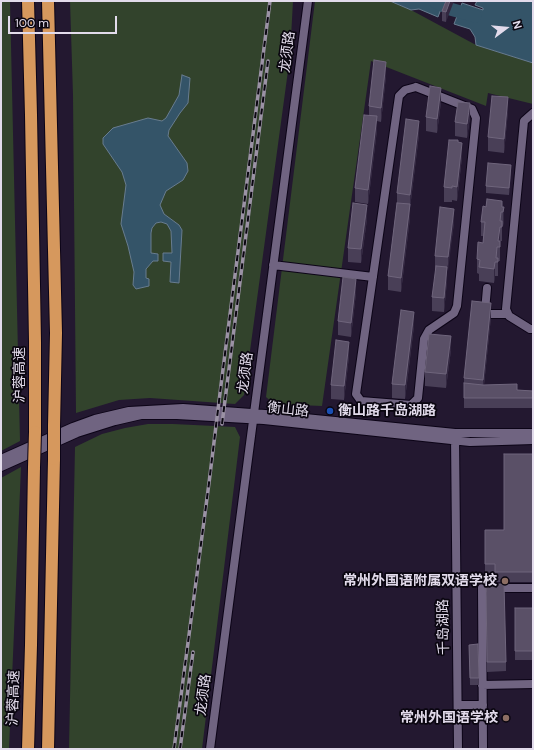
<!DOCTYPE html>
<meta charset="utf-8">
<style>
body{margin:0}
#map{position:relative;width:534px;height:750px;overflow:hidden;background:#231830;font-family:"DM Sans",sans-serif}
canvas{display:block}
.frame{position:absolute;inset:0;border:2px solid #e2dbeb;pointer-events:none}
.north{position:absolute;left:486px;top:8px;width:40px;height:40px;-webkit-text-stroke:3px #0a0610;paint-order:stroke;rotate:74deg;font-size:11px;font-weight:700;line-height:16px;text-align:center;color:#e2dbeb}
.north::after{content:'';display:block;margin:auto;width:14px;height:18px;background:#e2dbeb;clip-path:polygon(50% 0,100% 100%,50% 72%,0 100%)}
.scale{position:absolute;left:8px;top:16px;width:109px;height:18px;box-sizing:border-box;border:2px solid #e2dbeb;border-top:0;padding-left:5px;font-size:12px;line-height:14px;white-space:nowrap;color:#e2dbeb;-webkit-text-stroke:3px #0a0610;paint-order:stroke}
</style>
<div id="map">
<canvas width="534" height="750"></canvas>
<div class="frame"></div>
<div class="north">N</div>
<div class="scale">100 m</div>
</div>
<script>
const context = document.querySelector('canvas').getContext('2d');
context.lineJoin = 'round';
function fillPath(path, color) { context.fillStyle = color; context.fill(path, 'evenodd'); }
const shape = rows => new Path2D(rows.map(r => 'M' + r).join(''));
function trace(path, color, width, dash) { context.strokeStyle = color; context.lineWidth = width; context.lineCap = dash ? 'butt' : 'round'; context.setLineDash(dash || []); context.stroke(path); }
function label(font, color, halo, rows, align = 'center') {
  context.font = font + ' "DM Sans","Noto Sans SC",sans-serif'; context.lineWidth = 3.5; context.setLineDash([]); context.textBaseline = 'middle'; context.strokeStyle = halo; context.fillStyle = color; for (const [text, x, y, turn = 0] of rows) {
    context.save(); context.translate(x, y); context.rotate((+turn || 0) * Math.PI / 180); context.textAlign = isNaN(turn) ? turn : align; if (halo) context.strokeText(text, 0, 0); context.fillText(text, 0, 0); context.restore();
  }
}
fillPath(shape([
 [1,1,10,1,20,441,1,451],
 [70,1,293,1,290,56,244,395,235,404,150,398,119,400,76,413,73,95],
 [315,1,390,1,411,10,476,45,533,63,533,104,488,93,486,106,371,61,322,406,274,404,266,397],
 [148,424,173,424,235,427,240,437,202,749,69,749,75,447,102,434,125,428],
 [21,467,9,749,1,749,1,478]
]), '#32432c');
const water = shape([
 [390,1,444,1,438,17,419,9,411,10,390,1],
 [477,1,533,1,533,63,476,45,475,37,470,29,454,24,462,3,483,10,483,8,475,5,477,1],
 [182,75,190,78,188,103,180,113,169,130,168,136,187,163,188,171,183,180,166,191,160,205,164,214,179,225,182,230,179,283,170,282,171,262,163,261,163,253,172,253,171,231,167,224,161,222,156,223,152,228,151,233,151,253,158,254,158,261,153,261,146,269,146,278,149,279,149,286,136,289,133,285,134,272,128,246,121,224,126,185,122,172,103,144,103,138,113,128,148,118,162,121,166,118,179,95,182,75]
]);
fillPath(water, '#345468');
trace(water, '#687c8f', 1);
trace(shape([
 [434,1,450,9,475,16]
]), '#345468', 13);
const minor = shape([
 [416,87,472,109,476,118,457,306,454,313,429,330,424,339,418,398,411,405,361,401,356,394,399,96,405,90,416,87],
 [533,113,524,121,506,309,509,316,530,329,533,329],
 [273,265,373,277],
 [487,288,485,311,487,314,508,314],
 [455,436,458,749],
 [1,459,73,427,95,419,129,411,183,408,265,414,455,433,533,433],
 [1,467,77,433,115,421,141,415,177,415,264,420,470,442,533,440],
 [482,685,533,684],
 [458,705,483,705],
 [210,749,308,1],
 [483,749,482,588,533,588]
]);
const highway = shape([
 [28,1,31,115,35,342,35,432],
 [48,1,56,333,54,426],
 [28,749,31,645,34,467],
 [48,749,54,459]
]);
trace(minor, '#0c0417', 10);
trace(highway, '#0c0417', 14);
trace(minor, '#706481', 8);
trace(highway, '#d6985d', 12);
const rail = shape([
 [222,424,268,61],
 [174,749,209,483,221,385,270,1],
 [180,749,193,652]
]);
trace(rail, '#9b92a5', 3.5);
trace(rail, '#0a0610', 2, [6]);
const highwayBridge = shape([
 [54,459,54,426],
 [34,467,35,432]
]);
trace(highwayBridge, '#0c0417', 14, []);
trace(highwayBridge, '#d6985d', 12);
fillPath(shape([
 [446,1,446,22,442,21,442,11],
 [386,76,381,122,377,121,377,130,368,204,355,202,355,188,369,115,369,106],
 [441,102,437,133,426,131,426,117],
 [508,111,504,153,488,151,488,137],
 [470,117,467,138,455,136,455,122],
 [419,135,410,208,410,218,401,292,388,290,388,276,397,203,397,193],
 [458,142,462,157,457,201,452,200,452,202,444,202,444,187],
 [511,173,509,195,486,193,486,186],
 [502,207,504,207,504,221,503,226,502,226,502,241,500,241,500,261,498,261,498,276,495,276,494,283,479,281,479,274,477,273,477,259,483,243,483,236,481,236,481,222],
 [367,219,361,263,348,262,348,248],
 [454,223,447,271,447,281,444,312,432,311,432,297,436,270,435,270,435,256],
 [356,293,351,337,338,335,338,321],
 [491,317,484,385,517,390,533,391,533,408,464,408,464,378],
 [414,326,405,399,392,398,392,384],
 [451,350,446,388,425,386,425,372],
 [349,356,344,400,331,399,331,385],
 [533,454,533,582,495,582,495,574,485,574,485,530,504,530],
 [486,594,506,662,506,671,487,672],
 [515,608,533,608,533,660,515,660],
 [478,644,479,685,470,685,469,645]
]), '#493f57');
fillPath(shape([
 [450,1,454,1,446,22,446,12],
 [386,62,386,76,381,122,381,108],
 [441,88,441,102,437,133,437,119],
 [508,97,508,111,504,153,504,139],
 [470,103,470,117,467,138,467,124],
 [377,116,377,130,368,204,368,190],
 [419,121,419,135,410,208,410,218,401,292,401,278,410,205,410,195],
 [462,143,462,157,457,201,457,187],
 [511,165,511,173,509,195,509,188],
 [367,205,367,219,361,263,361,249],
 [504,207,504,221,503,226,503,212],
 [454,209,454,223,448,271,448,257],
 [500,227,500,241,498,241],
 [495,262,495,276,494,283,494,269],
 [447,267,447,281,444,312,444,298],
 [356,279,356,293,351,337,351,323],
 [491,303,491,317,483,394,483,380],
 [414,312,414,326,405,399,405,385],
 [451,336,451,350,446,388,446,374],
 [349,342,349,356,344,400,344,386]
]), '#332841');
const building = shape([
 [446,1,450,1,446,12,442,11,446,1],
 [374,60,386,62,381,108,369,106,374,60],
 [430,86,441,88,437,119,426,117,430,86],
 [492,96,508,97,504,139,488,137,492,96],
 [458,102,470,103,467,124,455,122,458,102],
 [364,115,377,116,368,190,355,188,364,115],
 [406,119,419,121,410,195,397,193,406,119],
 [449,140,458,140,458,142,462,143,457,187,452,186,452,188,444,187,449,140],
 [488,163,511,165,509,188,486,186,488,163],
 [487,199,502,201,502,207,504,207,503,212,501,212,500,221,502,221,502,227,500,227,498,241,500,241,500,247,497,247,496,258,498,258,498,262,495,262,494,269,479,267,480,260,477,259,478,242,483,243,485,222,481,222,483,206,486,207,487,199],
 [353,203,367,205,361,249,348,248,353,203],
 [397,203,410,204,401,278,388,276,397,203],
 [440,207,454,209,448,257,435,256,440,207],
 [436,266,447,267,444,298,432,297,436,266],
 [343,277,356,279,351,323,338,321,343,277],
 [472,301,491,303,483,380,464,378,472,301],
 [401,310,414,312,405,385,392,384,401,310],
 [429,334,451,336,446,374,425,372,429,334],
 [336,340,349,342,344,386,331,385,336,340],
 [464,383,483,385,517,384,517,390,533,391,533,398,464,398,464,383],
 [504,454,533,454,533,572,495,572,495,564,485,564,485,530,504,530,504,454],
 [486,584,504,584,506,662,487,662,486,584],
 [515,608,533,608,533,651,515,651,515,608],
 [478,644,479,678,470,678,469,645,478,644]
]);
fillPath(building, '#5a5067');
trace(building, '#6f657c', 1);
for (const [x, y, r, color] of [
 [330,411,4,"#1a4fb4"],
 [505,581,4,"#8d6e63"],
 [506,718,4,"#8d6e63"]
]) { const dot = new Path2D(); dot.arc(x, y, r, 0, 2 * Math.PI); context.fillStyle = color; context.fill(dot); trace(dot, '#0a0610', 1.5); }
label('14px', '#e2dbeb', '#0a0610', [
 ["龙须路",288,52,-83],
 ["龙须路",246,373,-83],
 ["沪蓉高速",20,375,-90],
 ["衡山路",288,410,6],
 ["千岛湖路",444,627,-91],
 ["龙须路",204,695,-83],
 ["沪蓉高速",14,698,-88]
]);
label('bold 14px', '#e2dbeb', '#0a0610', [
 ["衡山路千岛湖路",338,411,"left"],
 ["常州外国语附属双语学校",497,581],
 ["常州外国语学校",498,718]
], 'right');
</script>
